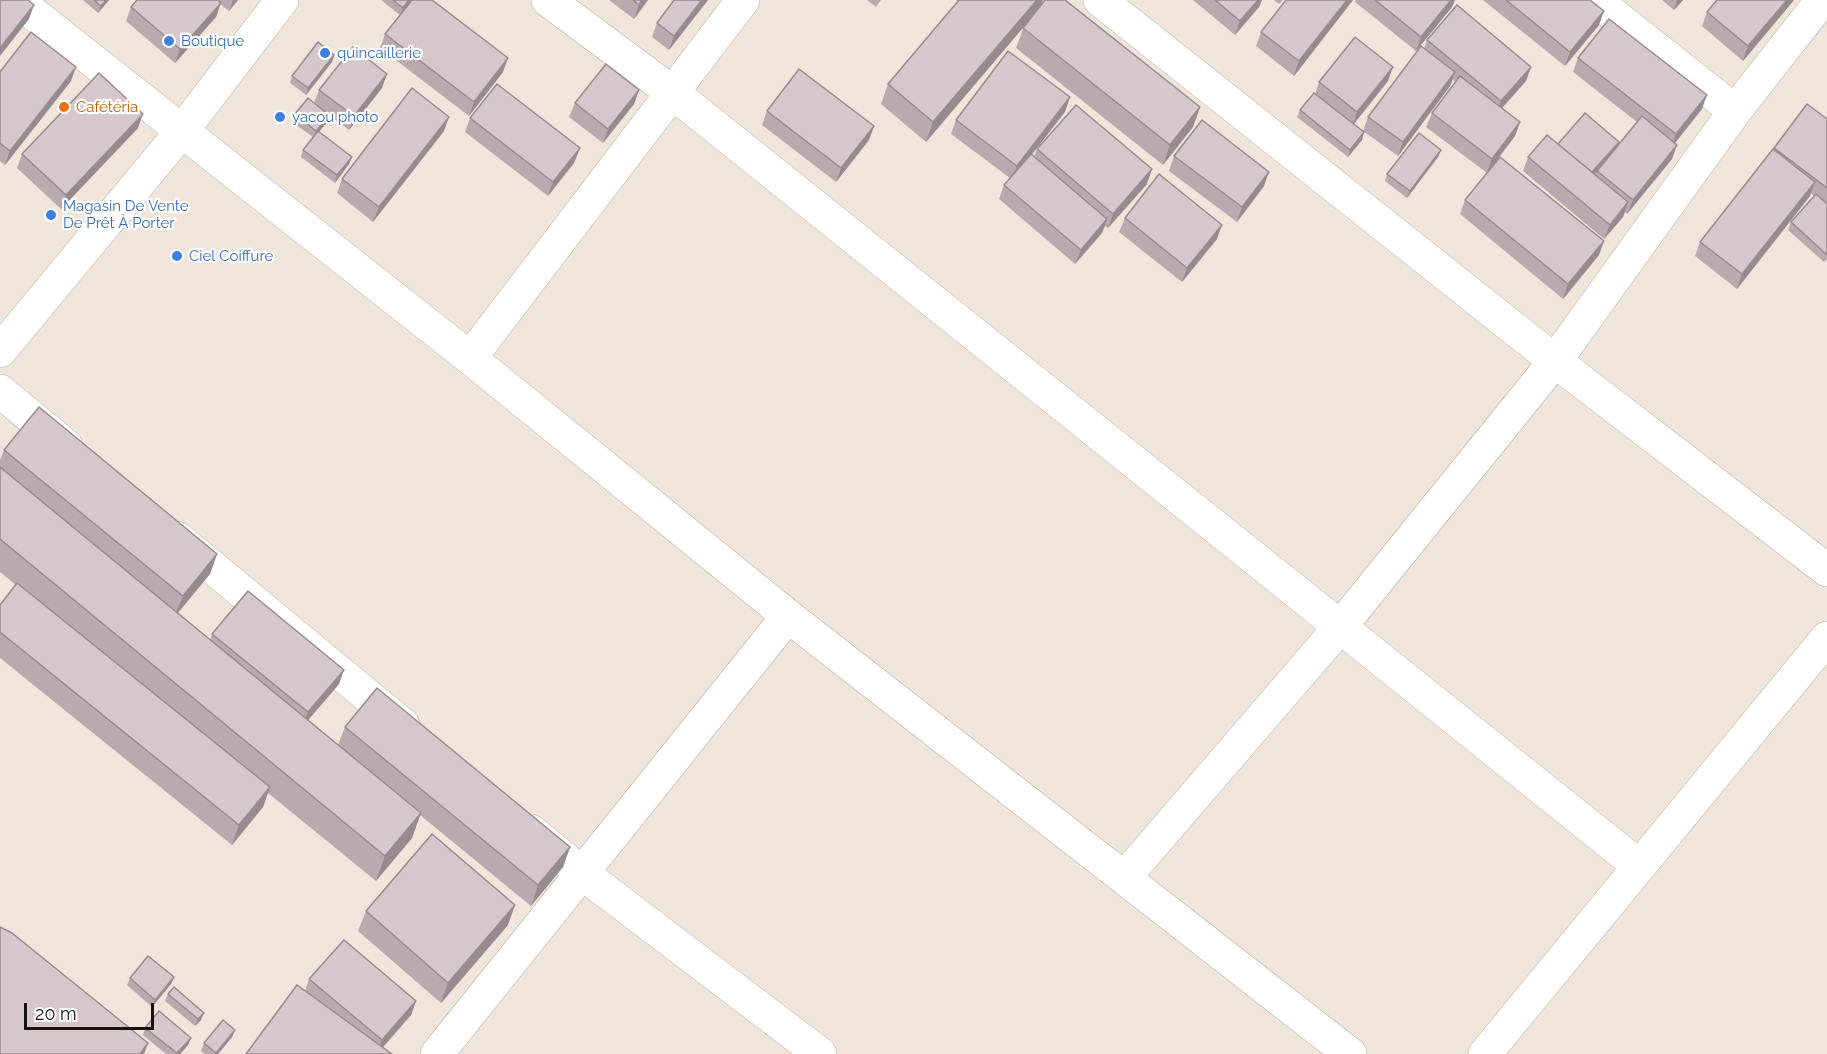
<!DOCTYPE html>
<meta charset="utf-8">
<style>
body{margin:0}
#map{position:relative;width:1827px;height:1054px;overflow:hidden;background:#efe5db;font-family:Raleway,sans-serif}
canvas{display:block}
.scale{position:absolute;left:24px;top:1003px;width:130px;height:27px;box-sizing:border-box;border:3px solid #15120e;border-top:0;padding-left:8px;font-size:18px;line-height:21px;white-space:nowrap;color:#15120e;-webkit-text-stroke:4px #fff;paint-order:stroke}
</style>
<div id="map">
<canvas width="1827" height="1054"></canvas>
<div class="scale">20 m</div>
</div>
<script>
const context = document.querySelector('canvas').getContext('2d');
context.lineJoin = 'round';
const shape = rows => new Path2D(rows.map(r => 'M' + r).join(''));
function trace(path, color, width, dash) { context.strokeStyle = color; context.lineWidth = width; context.lineCap = dash ? 'butt' : 'round'; context.setLineDash(dash || []); context.stroke(path); }
function fillPath(path, color) { context.fillStyle = color; context.fill(path, 'evenodd'); }
function label(font, color, halo, rows, align = 'center') {
  context.font = font + ' Raleway,sans-serif'; context.lineWidth = 4.5; context.setLineDash([]); context.textBaseline = 'middle'; context.strokeStyle = halo; context.fillStyle = color; for (const [text, x, y, turn = 0] of rows) {
    context.save(); context.translate(x, y); context.rotate((+turn || 0) * Math.PI / 180); context.textAlign = isNaN(turn) ? turn : align; if (halo) context.strokeText(text, 0, 0); context.fillText(text, 0, 0); context.restore();
  }
}
const minor = shape([
 [16,0,470,358,788,616,1350,1054],
 [548,0,673,93,1639,866],
 [1100,0,1555,361,1827,570],
 [1595,0,1735,111],
 [0,351,182,131,282,0],
 [470,358,743,0],
 [0,391,66,446],
 [177,538,403,725],
 [531,831,582,873,820,1054],
 [1124,878,1340,627,1555,361,1735,111,1822,0],
 [437,1054,788,616],
 [1485,1054,1827,638]
]);
trace(minor, '#b5aca2', 34);
trace(minor, '#fff', 33);
fillPath(shape([
 [83,0,109,0,98,13],
 [137,0,238,0,229,11,220,4,216,17,175,63,126,21,131,7],
 [381,0,432,0,503,72,469,116,380,48,385,34,400,15],
 [609,0,648,0,634,19],
 [674,0,708,0,669,50,652,37,657,23],
 [867,0,881,0,876,7],
 [956,0,1043,0,1040,6,1200,107,1193,127,1163,165,1016,48,1024,26,926,142,881,104,888,84,958,2],
 [1193,0,1262,0,1259,7,1235,35],
 [1274,0,1283,0,1279,4],
 [1353,0,1294,76,1256,46,1261,32],
 [1356,0,1455,0,1452,7,1416,51,1355,2],
 [1483,0,1590,0,1599,25,1565,66],
 [1662,0,1683,0,1674,10],
 [1717,0,1794,0,1743,61,1702,26,1707,12],
 [1427,40,1531,67,1526,81,1502,108,1520,122,1515,136,1487,173,1426,127,1432,113,1455,82,1453,79,1450,86,1398,156,1363,131,1368,117,1424,49],
 [334,55,332,62,306,95,290,83,292,76],
 [1578,58,1702,109,1675,143,1672,159,1627,214,1625,212,1623,217,1604,239,1523,171,1528,157,1558,144,1619,142,1617,147,1637,122,1573,72],
 [0,72,71,81,5,165,0,161],
 [1388,81,1354,124,1364,132,1362,140,1348,157,1297,117,1300,110,1315,94,1319,82],
 [382,88,349,130,329,115,327,122,319,132,349,164,335,183,301,157,303,150,313,137,292,122,295,114,314,103,319,90],
 [639,90,634,104,603,143,569,117,575,103],
 [767,111,874,126,869,140,836,182,762,125],
 [1065,112,1031,155,1034,157,1037,149,1147,184,1108,228,1105,226,1102,233,1075,264,999,199,1004,185,1010,178,951,134,956,120],
 [470,118,580,148,574,163,548,196,465,132],
 [1827,119,1827,259,1824,262,1788,230,1791,222,1814,196,1811,193,1810,196,1737,289,1695,256,1700,242,1774,148],
 [138,128,61,209,17,168,22,154],
 [444,131,373,222,337,193,342,179],
 [1441,150,1438,157,1407,198,1385,181,1387,174],
 [1174,156,1264,186,1237,222,1169,171],
 [1465,200,1599,255,1563,299,1460,214],
 [1125,218,1217,239,1182,282,1119,232],
 [4,450,217,554,210,574,178,613,210,640,212,634,339,684,308,720,338,745,345,727,570,847,563,867,531,906,420,815,412,838,376,881,268,793,263,807,232,845,0,658,0,605,16,585,0,572,0,460],
 [366,911,508,925,441,1003,358,931],
 [174,977,171,984,152,1007,127,985,130,978],
 [309,979,416,1001,411,1015,383,1047,305,991],
 [168,994,201,1020,195,1026,165,1001],
 [145,1028,191,1038,188,1045,180,1054,166,1054,143,1035],
 [235,1030,232,1037,218,1054,205,1054,201,1051,204,1043]
]), '#b8abaf');
fillPath(shape([
 [106,0,109,0,98,13,101,6],
 [233,0,238,0,229,11],
 [409,0,412,0,400,15,403,8],
 [642,0,648,0,634,19,639,5],
 [702,0,708,0,669,50,674,36],
 [1037,0,1043,0,1039,9,926,142,933,122],
 [1258,0,1262,0,1259,7,1235,35,1240,21],
 [1347,0,1353,0,1294,76,1299,61],
 [1451,0,1455,0,1452,7,1416,51,1421,37],
 [1677,0,1683,0,1674,10],
 [1787,0,1794,0,1743,61,1748,46],
 [221,3,216,17,175,63,180,49],
 [34,5,29,19,0,56,0,48],
 [1604,11,1599,25,1565,66,1570,52],
 [334,55,332,62,306,95,308,88],
 [508,58,503,72,469,116,474,102],
 [76,67,71,81,5,165,10,151],
 [1393,67,1388,81,1352,126,1357,112],
 [1531,67,1526,81,1496,115,1501,101],
 [1455,72,1450,86,1398,156,1403,142],
 [387,74,382,88,349,130,354,116],
 [639,90,634,104,603,143,608,129],
 [1707,95,1702,109,1671,148,1676,134],
 [1070,97,1065,112,1012,180,1017,166],
 [1200,107,1193,127,1163,165,1170,145],
 [143,114,138,128,61,209,66,195],
 [329,115,327,122,314,138,316,131],
 [449,117,444,131,373,222,379,207],
 [1520,122,1515,136,1487,173,1492,159],
 [874,126,869,140,836,182,841,168],
 [1364,132,1362,140,1348,157,1350,150],
 [1619,142,1616,150,1588,181,1590,173],
 [1677,145,1672,159,1627,214,1633,200],
 [580,148,574,163,548,196,553,182],
 [1441,150,1438,157,1407,198,1410,191],
 [352,157,349,164,335,183,337,175],
 [1152,169,1147,184,1108,228,1113,214],
 [1269,172,1264,186,1237,222,1242,207],
 [1815,182,1810,196,1737,289,1742,274],
 [1628,202,1623,217,1604,239,1610,225],
 [1107,219,1102,233,1075,264,1081,250],
 [1222,225,1217,239,1182,282,1187,268],
 [1604,241,1599,255,1563,299,1568,284],
 [217,554,210,574,175,616,183,596],
 [344,670,339,684,303,726,308,712],
 [270,787,263,807,232,845,239,825],
 [421,813,412,838,376,881,385,856],
 [570,847,563,867,531,906,538,885],
 [515,905,508,925,441,1003,448,983],
 [174,977,171,984,152,1007,155,1000],
 [416,1001,411,1015,377,1054,382,1040],
 [204,1013,201,1020,195,1026,198,1019],
 [235,1030,232,1037,218,1054,216,1054],
 [191,1038,188,1045,180,1054,177,1054],
 [148,1043,144,1054,140,1054]
]), '#968b8f');
const building = shape([
 [0,0,28,0,34,5,0,48,0,0],
 [94,0,106,0,101,6,94,0],
 [137,0,218,0,221,3,180,49,131,7,137,0],
 [393,0,409,0,403,8,393,0],
 [412,0,432,0,508,58,474,102,385,34,412,0],
 [633,0,642,0,639,5,633,0],
 [674,0,702,0,674,36,657,23,674,0],
 [959,0,1037,0,933,122,888,84,959,0],
 [1045,0,1065,0,1200,107,1170,145,1023,28,1045,0],
 [1215,0,1258,0,1240,21,1215,0],
 [1286,0,1347,0,1299,61,1261,32,1286,0],
 [1375,0,1451,0,1421,37,1375,0],
 [1506,0,1590,0,1604,11,1570,52,1506,0],
 [1717,0,1787,0,1748,46,1707,12,1717,0],
 [1457,5,1531,67,1501,101,1427,40,1457,5],
 [1609,19,1707,95,1676,134,1578,58,1609,19],
 [31,32,76,67,10,151,0,143,0,72,31,32],
 [1355,37,1393,67,1357,112,1319,82,1355,37],
 [318,42,334,55,308,88,292,76,318,42],
 [1421,46,1455,72,1403,142,1368,117,1421,46],
 [353,47,387,74,354,116,319,90,353,47],
 [1008,51,1070,97,1017,166,956,120,1008,51],
 [606,64,639,90,608,129,575,103,606,64],
 [799,69,874,126,841,168,767,111,799,69],
 [99,73,143,114,66,195,22,154,99,73],
 [1460,76,1520,122,1492,159,1432,113,1460,76],
 [497,84,580,148,553,182,470,118,497,84],
 [412,88,449,117,379,207,342,179,412,88],
 [1314,93,1364,132,1350,150,1300,110,1314,93],
 [308,98,329,115,316,131,295,114,308,98],
 [1807,104,1827,119,1827,188,1774,148,1807,104],
 [1076,105,1152,169,1113,214,1037,149,1076,105],
 [1585,113,1619,142,1592,172,1558,144,1585,113],
 [1642,116,1677,145,1633,200,1597,171,1642,116],
 [1202,120,1269,172,1242,207,1174,156,1202,120],
 [318,131,352,157,337,175,303,150,318,131],
 [1419,133,1441,150,1410,191,1387,174,1419,133],
 [1547,135,1628,202,1610,225,1528,157,1547,135],
 [1773,149,1815,182,1742,274,1700,242,1773,149],
 [1031,154,1107,219,1081,250,1004,185,1031,154],
 [1500,157,1604,241,1568,284,1465,200,1500,157],
 [1159,174,1222,225,1187,268,1125,218,1159,174],
 [1816,194,1827,204,1827,255,1791,222,1816,194],
 [39,407,217,554,183,596,4,450,39,407],
 [0,467,421,813,385,856,0,539,0,467],
 [17,583,270,787,239,825,0,632,0,605,17,583],
 [248,591,344,670,308,712,212,634,248,591],
 [377,688,570,847,538,885,345,727,377,688],
 [432,834,515,905,448,983,366,911,432,834],
 [0,927,12,933,148,1043,140,1054,0,1054,0,927],
 [344,940,416,1001,382,1040,309,979,344,940],
 [148,956,174,977,155,1000,130,978,148,956],
 [297,985,392,1054,246,1054,297,985],
 [174,987,204,1013,198,1019,168,994,174,987],
 [159,1011,191,1038,177,1053,145,1028,159,1011],
 [223,1020,235,1030,216,1053,204,1043,223,1020]
]);
fillPath(building, '#d6c7cc');
trace(building, '#968b8f', 1.5);
for (const [x, y, r, color] of [
 [169,41,6,"#3f7fe0"],
 [325,53,6,"#3f7fe0"],
 [64,107,6,"#e8710a"],
 [280,117,6,"#3f7fe0"],
 [51,215,6,"#3f7fe0"],
 [177,256,6,"#3f7fe0"]
]) { const dot = new Path2D(); dot.arc(x, y, r, 0, 2 * Math.PI); context.fillStyle = color; context.fill(dot); trace(dot, '#fff', 2); }
label('15px', '#366cbe', '#fff', [
 ["Boutique",181,41],
 ["quincaillerie",337,53],
 ["yacou photo",292,117],
 ["Magasin De Vente",63,206],
 ["De Prêt À Porter",63,223],
 ["Ciel Coiffure",189,256]
], 'left');
label('15px', '#c56008', '#fff', [
 ["Cafétéria",76,107]
], 'left');
</script>
